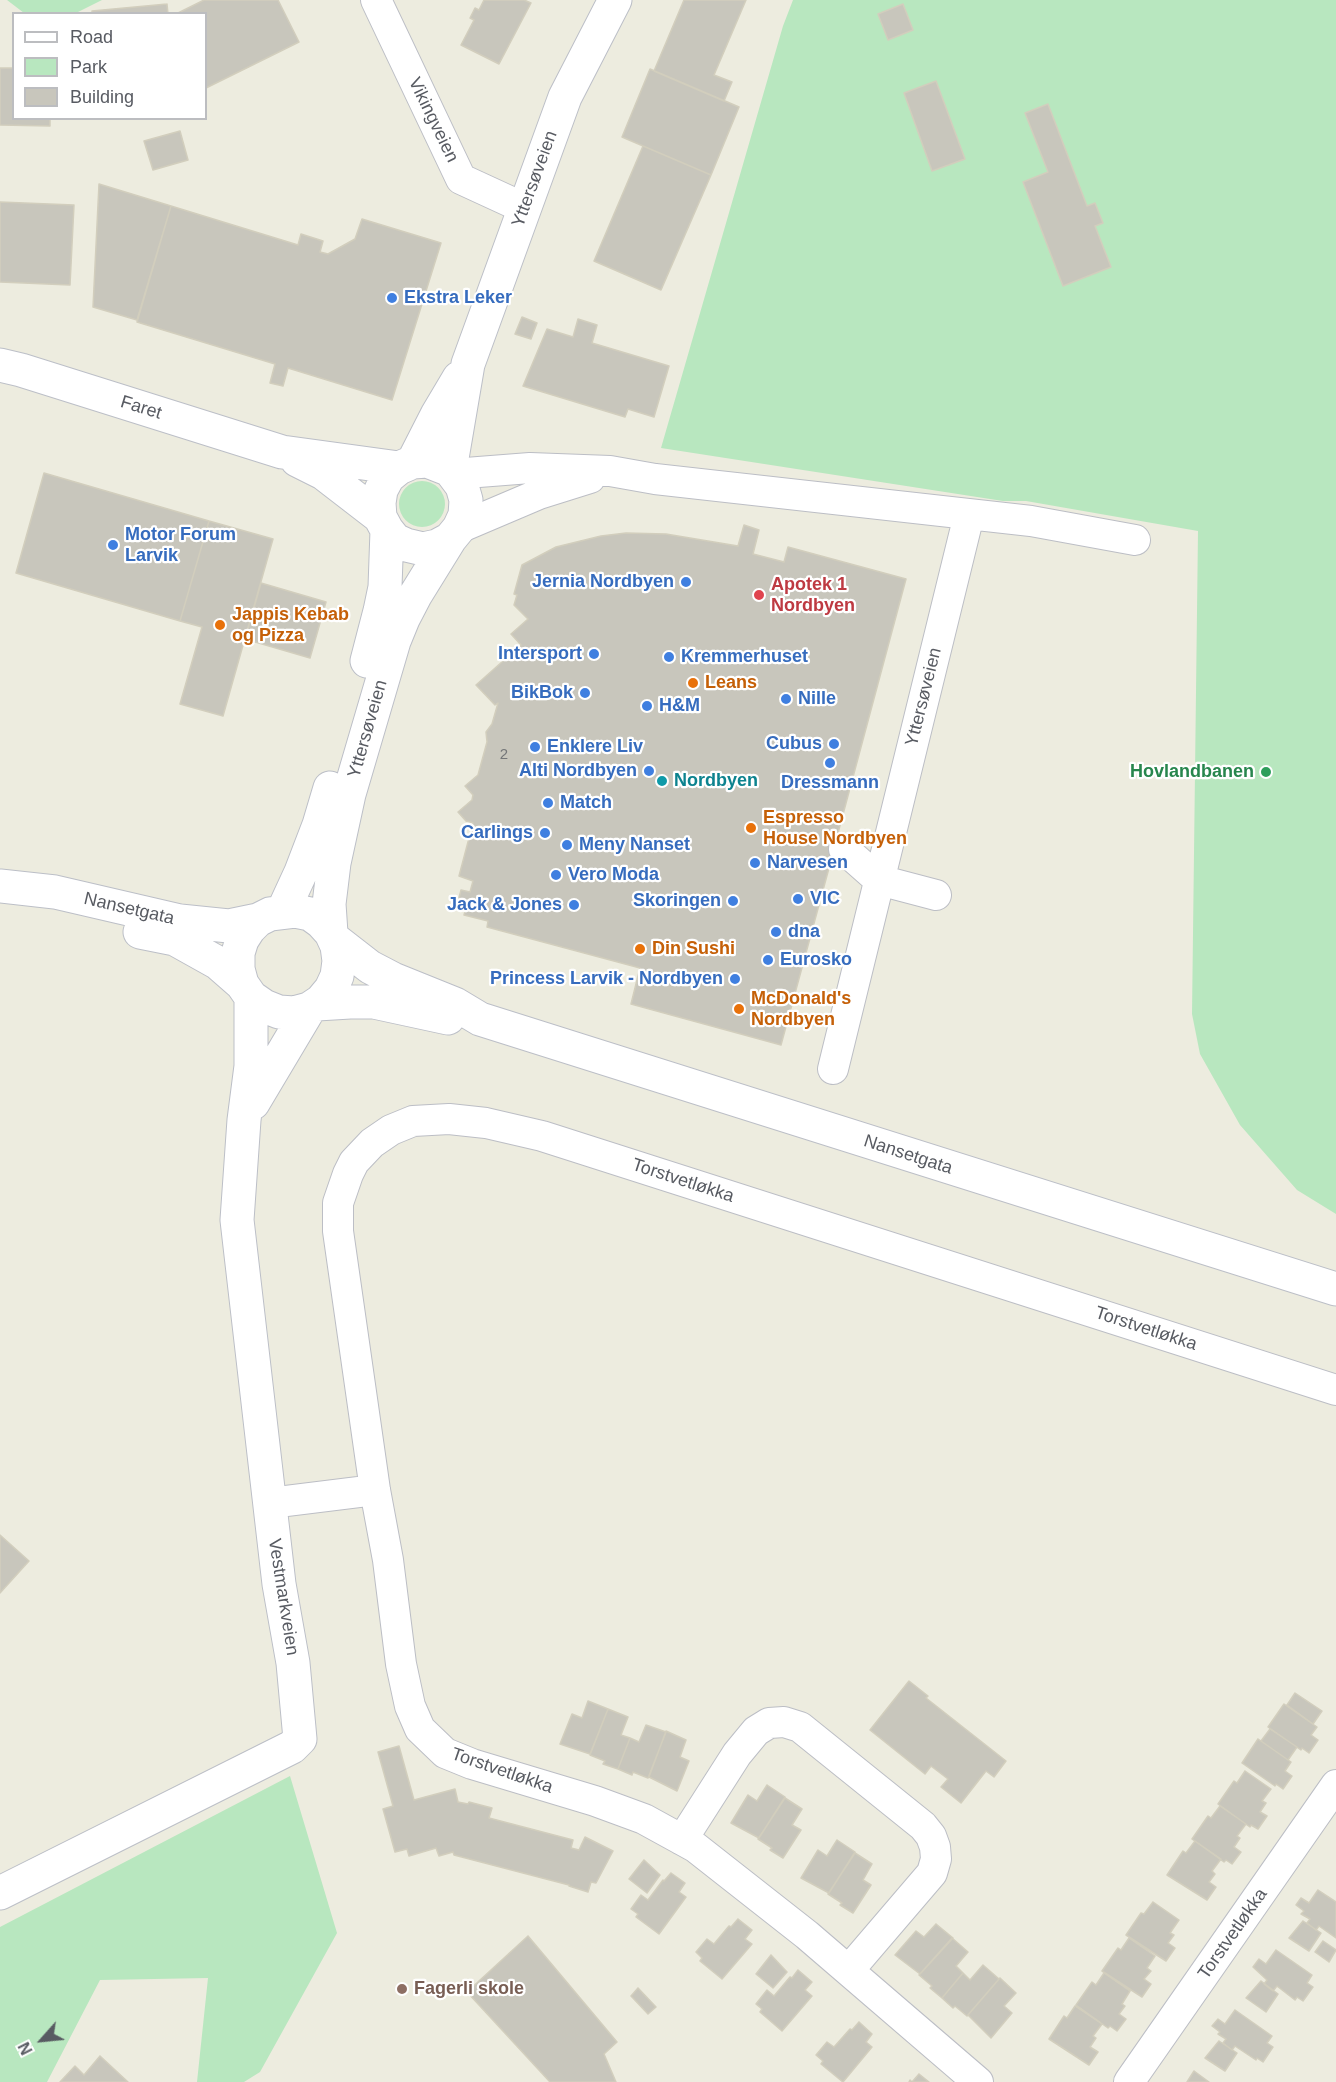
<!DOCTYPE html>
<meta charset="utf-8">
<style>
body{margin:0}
#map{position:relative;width:1336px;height:2082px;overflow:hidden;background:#edecdf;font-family:Arial,sans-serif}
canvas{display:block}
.legend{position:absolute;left:12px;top:12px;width:195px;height:108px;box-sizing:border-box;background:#fff;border:2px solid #bcbdc0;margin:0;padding:8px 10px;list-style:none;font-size:18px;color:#585b62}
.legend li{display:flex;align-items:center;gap:12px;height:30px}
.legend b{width:30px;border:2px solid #bcbdc0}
.north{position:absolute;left:12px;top:2010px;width:60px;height:60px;-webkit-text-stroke:4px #fff;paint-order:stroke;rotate:243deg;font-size:16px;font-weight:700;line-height:24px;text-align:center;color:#585b62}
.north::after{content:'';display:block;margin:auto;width:21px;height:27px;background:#585b62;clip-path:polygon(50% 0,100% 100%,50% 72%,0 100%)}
</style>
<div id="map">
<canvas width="1336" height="2082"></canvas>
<ul class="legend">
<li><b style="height:8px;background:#fff"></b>Road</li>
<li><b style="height:16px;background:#b8e7bf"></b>Park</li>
<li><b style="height:16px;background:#c8c6bc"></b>Building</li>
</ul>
<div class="north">N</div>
</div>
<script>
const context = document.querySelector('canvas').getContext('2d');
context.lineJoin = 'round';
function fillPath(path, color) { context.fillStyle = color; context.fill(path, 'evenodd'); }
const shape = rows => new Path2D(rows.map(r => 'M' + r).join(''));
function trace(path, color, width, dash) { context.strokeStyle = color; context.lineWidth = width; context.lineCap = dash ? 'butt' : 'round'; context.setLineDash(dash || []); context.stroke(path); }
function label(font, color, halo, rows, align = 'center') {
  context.font = font + ' Arial,sans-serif'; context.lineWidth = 4.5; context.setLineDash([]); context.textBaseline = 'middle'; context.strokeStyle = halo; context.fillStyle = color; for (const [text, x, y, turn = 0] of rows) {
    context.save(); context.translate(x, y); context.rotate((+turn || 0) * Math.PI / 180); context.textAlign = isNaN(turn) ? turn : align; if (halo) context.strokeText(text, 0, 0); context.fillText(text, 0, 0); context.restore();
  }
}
fillPath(shape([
 [7,0,102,0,74,14,24,13],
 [793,0,1336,0,1336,1214,1297,1190,1240,1125,1200,1054,1192,1014,1198,531,1026,501,1003,501,661,448,783,26],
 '399 504a23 23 0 1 1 46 0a23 23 0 1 1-46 0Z',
 [290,1776,337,1933,260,2072,244,2082,197,2082,208,1978,100,1980,47,2082,0,2082,0,1927]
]), '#b8e7bf');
const building = shape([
 [204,0,278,0,299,42,206,88,206,14,176,14,204,0],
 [484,0,524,0,531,3,499,64,461,45,474,20,470,18,475,8,479,10,484,0],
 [684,0,746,0,714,75,732,82,724,101,654,71,684,0],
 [167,4,168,14,92,14,92,11,167,4],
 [903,4,913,30,888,40,878,14,903,4],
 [0,68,14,68,14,118,50,118,50,126,0,125,0,68],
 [650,69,739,107,711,175,622,137,650,69],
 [936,81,965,159,932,171,904,93,936,81],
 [1048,104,1087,206,1095,203,1103,223,1095,226,1111,267,1063,286,1023,182,1048,172,1025,113,1048,104],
 [180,131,188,160,153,170,144,141,180,131],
 [643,146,711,175,661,290,594,261,643,146],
 [99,184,171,206,137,320,93,307,99,184],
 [0,202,74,205,70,285,0,282,0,202],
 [171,206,298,245,301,234,323,241,320,252,328,254,355,239,362,219,441,243,392,400,288,368,283,386,270,383,275,364,137,322,171,206],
 [522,317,537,323,531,339,515,334,522,317],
 [578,319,597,325,592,343,669,366,654,417,628,409,625,417,523,386,547,329,573,337,578,319],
 [44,473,209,521,180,621,16,573,44,473],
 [209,521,273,539,223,716,180,704,202,627,180,621,209,521],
 [744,525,759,530,753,554,784,562,788,547,906,579,838,833,842,838,834,857,832,857,781,1045,631,1004,640,968,487,927,488,921,464,915,468,901,459,898,461,890,470,892,473,881,459,876,473,823,466,821,458,812,472,800,473,795,465,786,478,775,487,742,486,732,492,724,498,703,495,705,476,685,521,645,511,634,528,619,514,605,517,595,514,594,522,565,556,547,601,536,626,533,666,534,738,546,744,525],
 [261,583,326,602,310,658,245,639,261,583],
 [0,1535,29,1561,0,1593,0,1535],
 [909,1681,928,1696,926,1698,1006,1761,994,1777,986,1771,961,1803,941,1787,948,1779,931,1766,925,1774,870,1730,909,1681],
 [1295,1693,1322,1711,1313,1724,1287,1705,1295,1693],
 [588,1701,608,1709,590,1754,560,1744,572,1714,582,1718,588,1701],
 [1284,1704,1317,1727,1311,1735,1318,1740,1309,1753,1302,1748,1301,1750,1268,1727,1284,1704],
 [608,1709,628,1717,621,1735,630,1738,618,1769,603,1764,605,1761,590,1755,608,1709],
 [646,1725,666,1732,648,1778,633,1772,632,1775,618,1769,630,1738,639,1742,646,1725],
 [1270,1729,1297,1747,1288,1760,1261,1741,1270,1729],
 [666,1731,686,1740,680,1757,689,1761,677,1791,649,1777,666,1731],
 [1258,1739,1291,1762,1285,1771,1292,1776,1283,1789,1276,1784,1275,1786,1242,1763,1258,1739],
 [399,1746,414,1800,455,1789,458,1802,468,1804,469,1802,492,1808,489,1818,573,1840,571,1848,579,1850,585,1837,613,1851,596,1883,591,1882,588,1892,569,1886,569,1885,454,1855,453,1852,439,1856,436,1848,409,1856,407,1849,395,1852,383,1809,393,1806,378,1752,399,1746],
 [1245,1771,1271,1789,1262,1801,1266,1803,1260,1812,1267,1816,1258,1829,1251,1825,1250,1827,1218,1804,1234,1781,1237,1783,1245,1771],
 [767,1785,785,1797,759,1838,731,1823,748,1795,757,1801,767,1785],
 [785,1798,802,1809,792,1825,801,1830,783,1858,770,1850,772,1848,758,1839,785,1798],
 [1220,1806,1246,1824,1237,1836,1240,1838,1234,1847,1241,1852,1232,1864,1226,1860,1224,1862,1192,1839,1208,1816,1211,1818,1220,1806],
 [837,1840,855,1852,829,1893,801,1878,818,1850,827,1856,837,1840],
 [1195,1841,1221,1859,1212,1871,1215,1874,1209,1882,1216,1887,1207,1900,1167,1875,1183,1851,1186,1853,1195,1841],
 [855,1853,872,1864,863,1880,871,1885,853,1913,840,1905,842,1903,828,1894,855,1853],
 [644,1860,660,1875,647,1893,629,1879,644,1860],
 [671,1873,685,1883,679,1892,686,1897,659,1934,636,1917,638,1914,631,1909,641,1895,648,1900,663,1880,664,1881,671,1873],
 [1318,1890,1336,1902,1336,1938,1319,1926,1316,1930,1307,1923,1310,1919,1301,1914,1304,1911,1296,1905,1301,1898,1309,1903,1318,1890],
 [1153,1902,1179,1920,1170,1933,1174,1935,1168,1943,1175,1948,1166,1961,1126,1935,1141,1913,1144,1914,1153,1902],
 [738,1919,752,1930,745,1939,752,1944,722,1979,700,1961,702,1958,696,1952,707,1939,714,1944,729,1926,731,1927,738,1919],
 [1303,1921,1321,1933,1309,1951,1289,1938,1303,1921],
 [936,1924,953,1938,920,1974,895,1955,916,1931,924,1937,936,1924],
 [528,1936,617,2042,604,2054,616,2082,550,2082,467,1992,528,1936],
 [952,1938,968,1952,956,1966,963,1973,942,1998,930,1988,932,1986,919,1975,952,1938],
 [1129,1938,1155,1956,1147,1968,1151,1971,1144,1979,1151,1984,1142,1997,1102,1971,1118,1948,1121,1950,1129,1938],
 [1323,1941,1336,1950,1329,1962,1315,1952,1323,1941],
 [1276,1950,1312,1975,1307,1983,1313,1987,1303,2001,1297,1997,1295,2000,1277,1986,1273,1991,1264,1984,1267,1980,1253,1967,1259,1959,1266,1964,1276,1950],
 [771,1955,787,1972,773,1988,756,1974,771,1955],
 [983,1965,999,1979,967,2016,955,2006,953,2008,942,1998,963,1973,970,1980,983,1965],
 [798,1970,812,1982,805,1990,812,1996,782,2031,760,2012,762,2009,756,2004,767,1990,774,1996,790,1977,792,1978,798,1970],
 [1104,1973,1130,1991,1122,2004,1125,2006,1119,2014,1126,2019,1117,2031,1110,2026,1108,2028,1076,2005,1092,1982,1096,1985,1104,1973],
 [1000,1978,1016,1993,1004,2006,1012,2013,991,2038,968,2015,1000,1978],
 [1261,1981,1278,1994,1266,2012,1246,1998,1261,1981],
 [638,1988,656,2007,648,2014,631,1996,638,1988],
 [1075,2006,1102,2024,1093,2036,1096,2038,1090,2047,1098,2052,1089,2065,1049,2039,1064,2016,1067,2018,1075,2006],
 [1235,2010,1272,2036,1267,2043,1273,2047,1263,2062,1257,2058,1256,2060,1235,2046,1232,2050,1223,2043,1226,2039,1218,2034,1220,2032,1212,2026,1218,2019,1225,2024,1235,2010],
 [859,2022,872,2034,866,2042,872,2047,843,2082,821,2064,823,2061,816,2055,827,2042,834,2047,850,2029,852,2030,859,2022],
 [1219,2041,1237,2053,1225,2071,1205,2058,1219,2041],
 [100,2056,128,2082,60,2082,75,2066,84,2075,100,2056],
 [1194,2071,1209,2082,1187,2082,1194,2071],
 [919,2074,929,2082,909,2082,910,2080,912,2082,919,2074]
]);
fillPath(building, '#c8c6bc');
trace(building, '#d2cebd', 1.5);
const street = shape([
 [376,0,461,179,524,208],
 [453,474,530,468,610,471,655,479,1031,521,1135,540],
 [459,528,539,494,590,478],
 [844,849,879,880,936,895],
 [833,1069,969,515],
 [270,1503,375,1490],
 [682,1840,737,1754,756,1731,769,1723,784,1722,800,1727,923,1826,931,1836,935,1847,936,1859,932,1873,849,1970],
 [978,2082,807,1935,695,1847,644,1819,595,1801,472,1764,445,1753,420,1729,410,1706,401,1664,388,1560,375,1490,338,1231,338,1203,348,1174,354,1162,372,1143,391,1130,413,1121,449,1119,486,1123,542,1136,1336,1390],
 [1129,2082,1336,1785]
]);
const secondary = shape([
 [0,365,21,370,282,452,399,468],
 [297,460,323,473,380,517],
 [413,462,437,415,459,378],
 [450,470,468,364,565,97,615,0],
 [367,661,380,611,385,587,387,530],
 [0,886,55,892,180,921,229,926,258,920],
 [283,911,301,872,319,825,330,788],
 [140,932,175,939,218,963,242,984],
 [331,933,321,922,310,914,295,911,270,914,258,920,249,929,242,940,238,953,238,969,242,984,251,997,264,1006,279,1012,294,1013,309,1009,321,1001,331,989,337,976,339,961,337,946,331,933,329,904,334,863,349,794,394,641,403,619,416,594,450,539,459,528,465,515,466,500,462,486,450,470,427,461,413,462,399,468,388,477,381,490,379,503,380,517,387,530,395,540,406,545,423,549,437,546,450,539],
 [334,939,370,967,393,979,455,1004,480,1019,1336,1289],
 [317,1004,350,1002,374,1002,448,1018],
 [253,1103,309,1009],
 [0,1893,292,1747,300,1739,293,1663,279,1584,237,1220,244,1120,251,1066,251,997]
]);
trace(street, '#bcbec5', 32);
trace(secondary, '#bcbfc7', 35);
trace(street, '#fff', 30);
trace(secondary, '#fff', 33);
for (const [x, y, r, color] of [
 [392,298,6,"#3f7fe0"],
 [113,545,6,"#3f7fe0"],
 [686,582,6,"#3f7fe0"],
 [759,595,6,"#e0444e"],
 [220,625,6,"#e8710a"],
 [594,654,6,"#3f7fe0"],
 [669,657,6,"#3f7fe0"],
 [693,683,6,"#e8710a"],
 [585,693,6,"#3f7fe0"],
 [786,699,6,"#3f7fe0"],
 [647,706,6,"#3f7fe0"],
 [834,744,6,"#3f7fe0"],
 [535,747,6,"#3f7fe0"],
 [830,763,6,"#3f7fe0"],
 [649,771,6,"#3f7fe0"],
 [1266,772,6,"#2e9e5b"],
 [662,781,6,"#0f9aa8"],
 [548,803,6,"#3f7fe0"],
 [751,828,6,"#e8710a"],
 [545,833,6,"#3f7fe0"],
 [567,845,6,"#3f7fe0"],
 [755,863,6,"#3f7fe0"],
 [556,875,6,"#3f7fe0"],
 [798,899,6,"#3f7fe0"],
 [733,901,6,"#3f7fe0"],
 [574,905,6,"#3f7fe0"],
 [776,932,6,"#3f7fe0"],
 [640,949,6,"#e8710a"],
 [768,960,6,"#3f7fe0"],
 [735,979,6,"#3f7fe0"],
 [739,1009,6,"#e8710a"],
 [402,1989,6,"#8d6e63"]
]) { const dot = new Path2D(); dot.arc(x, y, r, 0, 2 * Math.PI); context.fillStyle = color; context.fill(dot); trace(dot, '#fff', 2); }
label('15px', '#747678', null, [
 ["2",504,755]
]);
label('18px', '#585b62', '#fff', [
 ["Vikingveien",433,120,64],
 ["Yttersøveien",535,179,-70],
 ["Faret",141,408,17],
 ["Yttersøveien",924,697,-76],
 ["Yttersøveien",368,729,-74],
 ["Nansetgata",129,909,13],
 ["Nansetgata",908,1155,18],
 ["Torstvetløkka",683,1181,18],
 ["Torstvetløkka",1146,1329,18],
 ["Vestmarkveien",283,1597,81],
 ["Torstvetløkka",502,1771,19],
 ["Torstvetløkka",1233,1934,-55]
]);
label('bold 18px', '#366cbe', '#fff', [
 ["Ekstra Leker",404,298],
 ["Motor Forum",125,535],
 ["Larvik",125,556],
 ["Jernia Nordbyen",674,582,"right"],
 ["Intersport",582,654,"right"],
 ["Kremmerhuset",681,657],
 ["BikBok",573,693,"right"],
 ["Nille",798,699],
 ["H&M",659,706],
 ["Cubus",822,744,"right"],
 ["Enklere Liv",547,747],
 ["Alti Nordbyen",637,771,"right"],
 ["Dressmann",830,783,"center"],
 ["Match",560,803],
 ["Carlings",533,833,"right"],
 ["Meny Nanset",579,845],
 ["Narvesen",767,863],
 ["Vero Moda",568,875],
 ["VIC",810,899],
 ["Skoringen",721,901,"right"],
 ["Jack & Jones",562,905,"right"],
 ["dna",788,932],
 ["Eurosko",780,960],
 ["Princess Larvik - Nordbyen",723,979,"right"]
], 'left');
label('bold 18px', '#be3a42', '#fff', [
 ["Apotek 1",771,585],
 ["Nordbyen",771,606]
], 'left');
label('bold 18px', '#c56008', '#fff', [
 ["Jappis Kebab",232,615],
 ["og Pizza",232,636],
 ["Leans",705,683],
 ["Espresso",763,818],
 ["House Nordbyen",763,839],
 ["Din Sushi",652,949],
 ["McDonald's",751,999],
 ["Nordbyen",751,1020]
], 'left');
label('bold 18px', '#27864d', '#fff', [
 ["Hovlandbanen",1254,772]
], 'right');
label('bold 18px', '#0d838f', '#fff', [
 ["Nordbyen",674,781]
], 'left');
label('bold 18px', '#785e54', '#fff', [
 ["Fagerli skole",414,1989]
], 'left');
</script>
